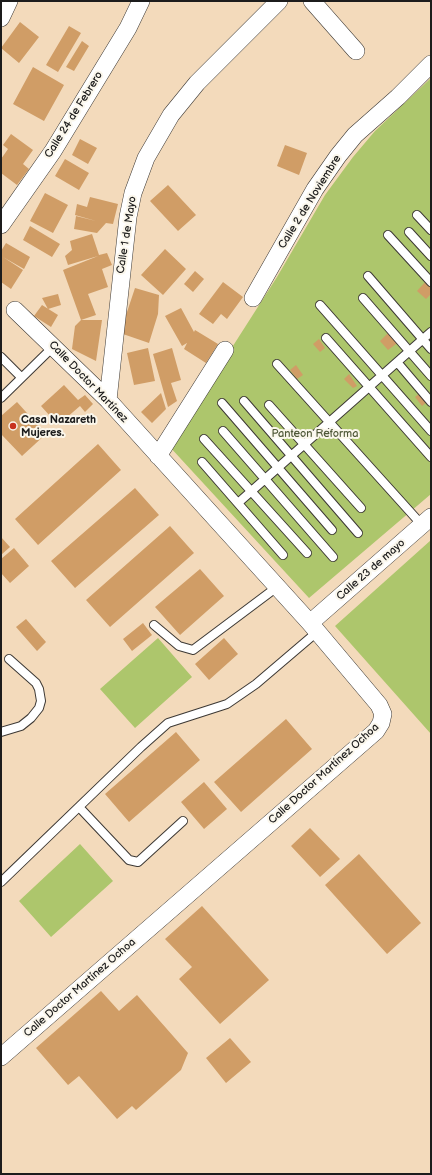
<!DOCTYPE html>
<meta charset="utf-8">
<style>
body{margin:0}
#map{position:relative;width:432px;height:1175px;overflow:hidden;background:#f3dabb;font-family:"Balsamiq Sans",sans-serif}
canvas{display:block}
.frame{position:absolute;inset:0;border:2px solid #1c1c1c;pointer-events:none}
</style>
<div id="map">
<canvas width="432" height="1175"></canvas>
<div class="frame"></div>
</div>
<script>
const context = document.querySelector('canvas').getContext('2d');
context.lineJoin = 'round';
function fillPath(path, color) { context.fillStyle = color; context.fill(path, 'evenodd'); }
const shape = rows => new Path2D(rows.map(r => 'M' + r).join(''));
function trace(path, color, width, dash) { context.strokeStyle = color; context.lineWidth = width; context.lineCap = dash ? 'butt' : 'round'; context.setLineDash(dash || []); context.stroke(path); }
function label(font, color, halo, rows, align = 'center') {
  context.font = font + ' "Balsamiq Sans",sans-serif'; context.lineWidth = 4; context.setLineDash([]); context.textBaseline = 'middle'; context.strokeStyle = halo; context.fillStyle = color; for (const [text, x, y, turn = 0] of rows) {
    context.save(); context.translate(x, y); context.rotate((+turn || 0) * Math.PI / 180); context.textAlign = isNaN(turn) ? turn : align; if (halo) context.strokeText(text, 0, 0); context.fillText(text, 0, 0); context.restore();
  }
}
fillPath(shape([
 [431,78,431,494,309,598,169,446,277,277,325,195,353,157,375,131],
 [431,540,431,734,335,626],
 [158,638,192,677,135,728,100,689],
 [80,844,113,881,51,937,19,901]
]), '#adc66c');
fillPath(shape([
 [20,22,39,37,19,63,1,48],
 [69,26,81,33,58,72,46,65],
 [82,41,89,46,74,71,66,67],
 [33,67,64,85,44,121,13,104],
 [11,134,33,150,23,164,29,169,17,185,1,173,1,159,8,149,3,145],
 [80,139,97,148,88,164,72,155],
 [285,145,307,153,299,175,277,166],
 [65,159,89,173,79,190,55,176],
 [168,185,196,215,178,231,150,201],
 [45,193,68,205,53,233,30,221],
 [90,197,118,204,113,224,106,223,97,233,74,229,76,216,96,221,75,215,77,204,87,207],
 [30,226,60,244,52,257,23,240],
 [92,234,99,255,107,253,112,265,102,269,108,287,88,294,96,315,81,320,63,270,98,256,68,265,65,256,72,250,70,241],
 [6,243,30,257,24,269,3,257,23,270,11,289,1,282,1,251],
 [165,249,186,269,163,295,141,275],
 [195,271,204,279,193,292,184,284],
 [427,280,431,284,431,294,426,299,417,291],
 [223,282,243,297,227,319,221,314,213,324,199,314],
 [135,288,159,295,158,314,149,343,120,333],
 [58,294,61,305,48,309,42,298],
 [42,305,58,315,51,327,34,316],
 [181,308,194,332,195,330,218,344,206,363,184,349,187,343,182,346,165,316],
 [81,320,102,320,96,361,72,349,75,326],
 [391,330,400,341,388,350,380,341],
 [319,339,325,348,320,352,313,344],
 [148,348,155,381,134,385,127,353],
 [172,348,181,380,171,383,177,401,168,407,153,354],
 [296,365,303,375,297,379,290,370],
 [349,374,357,386,353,388,344,379],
 [64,385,78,400,85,395,93,404,85,412,80,406,58,425,41,406],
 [161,393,166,409,152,423,141,412],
 [420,393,428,401,422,406,415,397],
 [17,402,46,434,22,456,1,434,1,416],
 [98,444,121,470,38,545,15,519],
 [135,488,159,515,75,588,51,561],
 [170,526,194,553,110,627,86,600],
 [1,537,10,547,1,555],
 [14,548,29,566,10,583,1,573,1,559],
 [200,569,224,596,180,635,155,607],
 [26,619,46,642,37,651,16,627],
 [143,623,152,635,132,651,123,639],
 [224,638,238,654,209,680,195,664],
 [286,719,312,749,241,812,214,782],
 [176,732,200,760,129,822,105,794],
 [204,782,227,809,204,829,181,802],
 [310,828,340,859,320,877,291,846],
 [359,854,421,923,387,954,325,885],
 [202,906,269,980,220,1024,179,979,192,967,165,939],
 [101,991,119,1011,137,995,188,1053,181,1070,136,1110,132,1106,117,1119,79,1076,68,1085,36,1048],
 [230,1038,251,1062,226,1083,206,1058]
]), '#d09d66');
const lane = shape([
 [417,215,431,230],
 [409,232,431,256],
 [388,235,431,282],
 [368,276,431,349],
 [363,298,431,376],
 [320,305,431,431],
 [326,338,431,457],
 [1,357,21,377],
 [397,362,431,402],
 [277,364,422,525],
 [1,398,54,346],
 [244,401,358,533],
 [222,403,332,530],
 [269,405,361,508],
 [223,431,333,557],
 [204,439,307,553],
 [202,462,283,555],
 [238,503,431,332],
 [154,625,179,646,193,650,277,587],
 [1,732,21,726,31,718,39,708,41,701,39,689,36,683,9,659],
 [79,807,129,860,138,862,183,821],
 [1,882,141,747,168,723,227,704,256,684,317,632]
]);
const street = shape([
 [312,1,356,51],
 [1,18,9,1],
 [1,225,53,151,128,28,141,1],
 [253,298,315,189,338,156,355,135,398,97,431,64],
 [108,400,128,217,133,193,146,158,171,115,197,83,279,1],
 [158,456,225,350],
 [310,623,431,517],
 [1,1057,376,731,381,723,383,714,379,705,310,623,108,400,15,310]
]);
trace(lane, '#3c3834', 10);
trace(street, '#3c3834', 18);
trace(lane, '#fff', 8);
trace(street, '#fff', 17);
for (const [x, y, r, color] of [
 [13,426,4,"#c8321e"]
]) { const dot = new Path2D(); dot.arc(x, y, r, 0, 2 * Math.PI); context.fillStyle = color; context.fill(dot); trace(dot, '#fbf7ec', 1.5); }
label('11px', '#1c1c1c', '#fbf7ec', [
 ["Calle 24 de Febrero",74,115,-58],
 ["Calle 2 de Noviembre",310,202,-58],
 ["Calle 1 de Mayo",127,235,-81],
 ["Calle Doctor Martínez",88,382,46],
 ["Calle 23 de mayo",371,570,-41],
 ["Calle Doctor Martínez Ochoa",324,774,-42],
 ["Calle Doctor Martínez Ochoa",80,988,-41]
]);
label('bold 11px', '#1c1c1c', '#fbf7ec', [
 ["Casa Nazareth",21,420],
 ["Mujeres.",21,433]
], 'left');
label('11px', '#4f5838', '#fbf7ec', [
 ["Panteon Reforma",315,434]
]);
</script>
